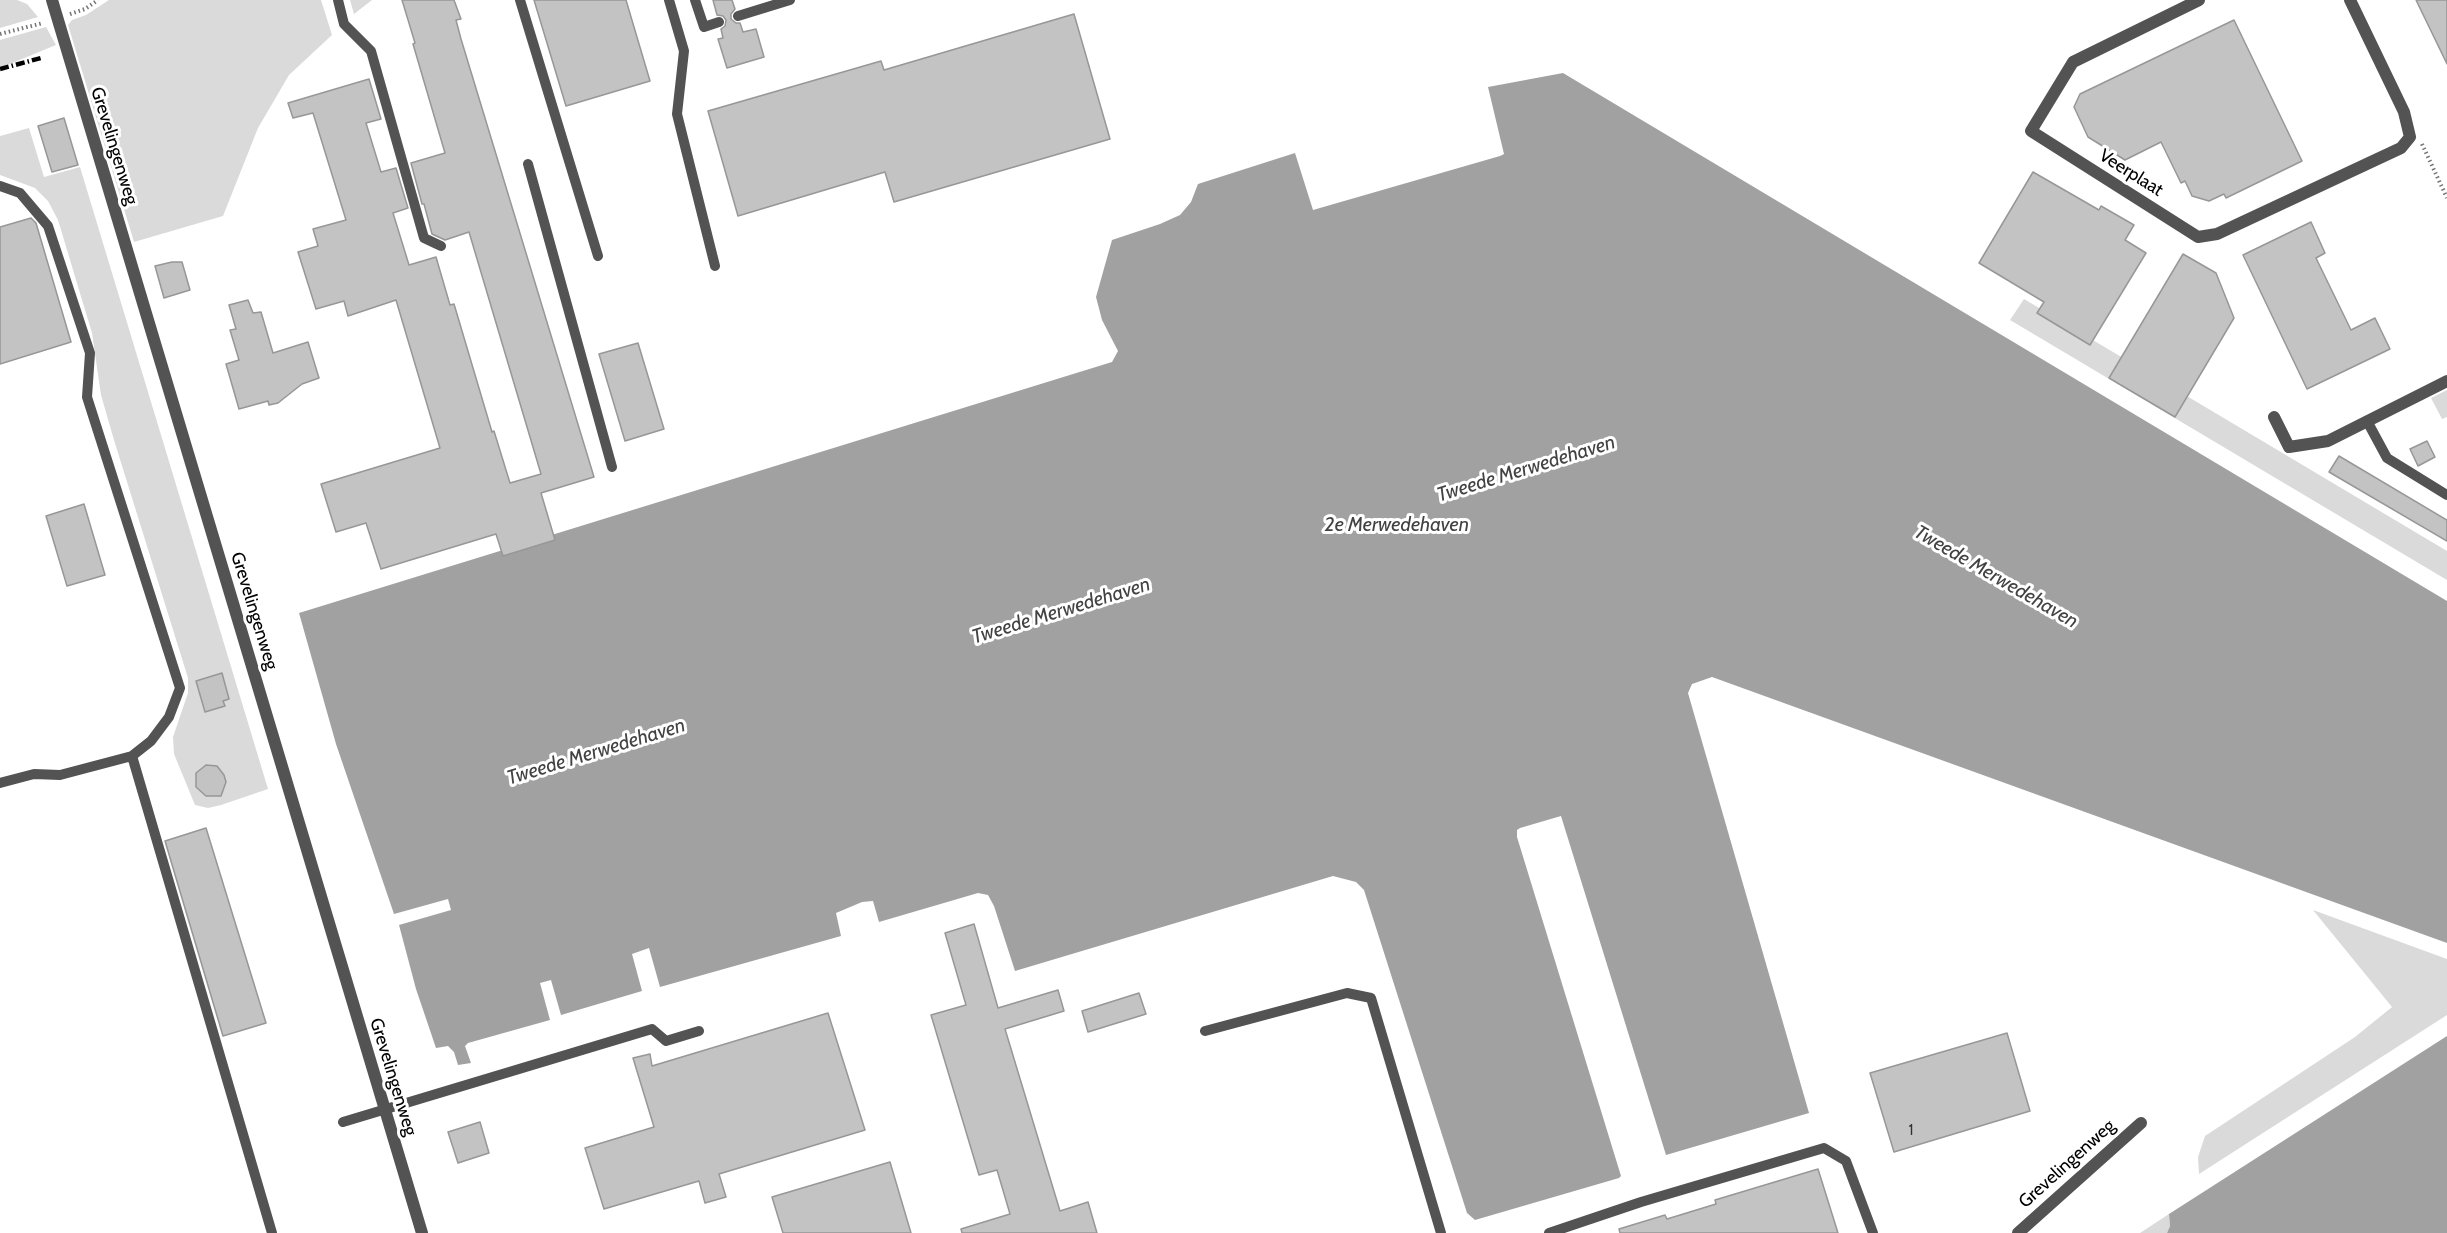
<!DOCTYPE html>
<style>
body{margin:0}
canvas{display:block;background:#fff}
</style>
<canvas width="2447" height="1233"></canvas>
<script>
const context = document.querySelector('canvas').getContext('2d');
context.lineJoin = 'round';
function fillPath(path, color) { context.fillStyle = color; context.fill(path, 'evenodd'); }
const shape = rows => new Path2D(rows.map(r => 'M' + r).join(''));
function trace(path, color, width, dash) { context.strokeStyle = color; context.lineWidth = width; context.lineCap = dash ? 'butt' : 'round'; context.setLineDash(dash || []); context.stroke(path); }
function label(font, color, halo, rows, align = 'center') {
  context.font = font + ' Cabin,sans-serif'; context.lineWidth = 6; context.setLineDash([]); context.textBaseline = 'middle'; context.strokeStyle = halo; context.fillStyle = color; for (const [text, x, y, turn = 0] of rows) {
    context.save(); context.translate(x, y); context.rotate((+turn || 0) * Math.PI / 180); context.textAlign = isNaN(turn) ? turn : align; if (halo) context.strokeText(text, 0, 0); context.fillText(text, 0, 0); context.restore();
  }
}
fillPath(shape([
 [0,0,17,0,27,4,38,17,0,28],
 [109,0,321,0,332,35,289,75,258,128,223,216,134,242,68,25,72,20,86,15],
 [350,0,372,0,354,14],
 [46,27,56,45,0,68,0,40],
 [29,128,44,177,80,167,268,789,221,805,208,808,195,805,174,754,173,737,188,693,188,678,114,440,101,395,92,333,58,220,48,201,35,188,0,175,0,136],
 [2024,299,2447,551,2447,580,2010,320],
 [2447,390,2447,417,2442,419,2431,398],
 [2313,910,2447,959,2447,1015,2199,1174,2198,1157,2205,1136,2355,1037,2392,1007],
 [2169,1214,2170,1226,2167,1233,2140,1233]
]), '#dadada');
fillPath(shape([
 [1563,73,2447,601,2447,943,1712,677,1692,684,1688,693,1809,1113,1666,1155,1561,816,1520,828,1517,830,1517,837,1621,1176,1619,1178,1475,1220,1467,1213,1364,890,1356,882,1333,876,1015,971,994,906,988,895,978,893,879,922,873,901,862,902,836,913,841,936,660,987,649,948,632,954,642,991,561,1015,551,980,540,983,550,1020,468,1043,465,1046,471,1063,458,1065,454,1052,448,1046,436,1048,416,989,399,925,451,910,448,899,394,914,336,744,299,613,1112,362,1118,351,1102,320,1096,297,1112,240,1160,224,1180,215,1191,202,1198,184,1295,153,1313,210,1500,156,1504,154,1488,87],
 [2447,1036,2447,1233,2167,1233,2170,1226,2169,1214]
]), '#a1a1a1');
const building = shape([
 [402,0,454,0,461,19,456,20,461,39,594,477,541,493,555,540,503,556,496,534,381,569,366,523,336,532,321,484,440,448,396,300,348,316,344,301,316,309,298,252,318,246,313,229,346,220,313,113,293,118,288,103,369,79,381,119,366,123,381,172,396,168,408,208,393,213,409,265,436,257,450,305,454,304,492,432,494,431,510,483,541,474,469,232,445,240,432,234,424,204,422,204,411,163,445,153,413,44,415,43,402,0],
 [534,0,626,0,650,81,566,106,534,0],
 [713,0,732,0,735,9,731,14,731,19,736,23,740,23,743,32,756,29,764,57,727,68,718,39,723,38,721,29,725,26,726,20,723,16,717,15,713,0],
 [2416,0,2447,0,2447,64,2416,0],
 [1074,14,1110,139,894,202,885,172,738,216,708,111,881,61,884,70,1074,14],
 [2234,20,2302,161,2226,198,2224,194,2209,201,2192,196,2185,181,2181,183,2161,142,2125,160,2088,137,2074,107,2080,94,2234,20],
 [64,118,78,165,52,172,38,126,64,118],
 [2033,172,2099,210,2101,206,2134,225,2125,240,2146,253,2090,345,2037,313,2044,302,1979,263,2033,172],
 [31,218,36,223,71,342,0,364,0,227,31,218],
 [2311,222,2325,253,2316,258,2351,330,2375,318,2390,349,2307,389,2243,255,2311,222],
 [2183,254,2216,273,2234,318,2175,417,2109,378,2183,254],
 [172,262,182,262,190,290,164,298,155,266,172,262],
 [248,300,253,313,261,312,273,353,308,342,319,378,302,384,278,403,269,405,268,401,239,409,226,364,239,360,230,330,236,329,229,305,248,300],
 [638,343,664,429,625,441,599,354,638,343],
 [2427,441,2435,457,2418,466,2410,449,2427,441],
 [2339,456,2447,520,2447,541,2329,472,2339,456],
 [84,504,105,575,67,586,46,516,84,504],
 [222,673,229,699,223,701,225,706,205,712,196,681,222,673],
 [206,765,217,766,224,775,226,782,221,796,206,796,196,787,196,773,206,765],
 [206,828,266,1023,223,1036,165,841,206,828],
 [974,924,998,1008,1058,990,1064,1011,1005,1029,1060,1211,1088,1202,1097,1233,962,1233,961,1229,1010,1214,997,1170,979,1175,931,1015,966,1005,945,933,974,924],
 [1139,993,1146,1014,1088,1032,1082,1011,1139,993],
 [828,1013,865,1130,719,1174,726,1197,705,1203,699,1181,604,1209,585,1148,654,1127,633,1058,650,1054,652,1066,828,1013],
 [2007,1033,2030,1111,1894,1152,1870,1073,2007,1033],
 [480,1122,489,1153,458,1163,448,1132,480,1122],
 [890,1162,911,1233,783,1233,772,1197,890,1162],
 [1818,1169,1838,1233,1620,1233,1619,1229,1665,1215,1667,1219,1716,1204,1715,1200,1818,1169]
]);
fillPath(building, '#c3c3c3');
trace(building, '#979797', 1.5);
trace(shape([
 [70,14,85,9,98,0],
 [0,34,43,23],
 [2422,144,2447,198]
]), '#757575', 4, [1.5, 3]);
trace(shape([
 [338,0,344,24,371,51,424,238,441,246],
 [520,0,598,256],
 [669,0,684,51,677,114,715,266],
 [695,0,704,27,719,22],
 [738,16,790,0],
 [528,164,612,467],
 [0,186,20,193,48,226,90,353,87,397,180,688,169,717,151,741,132,756,60,775,34,774,0,783],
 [2367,421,2387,458,2447,495],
 [132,756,272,1233],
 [1205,1031,1347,993,1371,998,1441,1233],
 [343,1122,652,1029,666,1041,699,1031],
 [1549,1233,1641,1202,1824,1148,1846,1161,1873,1233]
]), '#535353', 10);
trace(shape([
 [52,0,422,1233],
 [2199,0,2073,62,2031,131,2198,237,2217,234,2401,148,2410,137,2404,112,2350,0],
 [2274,417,2289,447,2328,441,2447,381],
 [2018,1233,2141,1123]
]), '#535353', 12);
trace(shape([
 [0,69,41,58]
]), '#000', 4.5, [9, 3, 1.5, 3]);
label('15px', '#313131', null, [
 ["1",1911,1131]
]);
label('18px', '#000', '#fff', [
 ["Grevelingenweg",114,146,73],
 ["Veerplaat",2131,173,32],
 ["Grevelingenweg",254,611,73],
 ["Grevelingenweg",393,1077,73],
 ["Grevelingenweg",2067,1164,-42]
]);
label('italic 20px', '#424242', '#fff', [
 ["Tweede Merwedehaven",1526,469,-17],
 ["2e Merwedehaven",1397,525],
 ["Tweede Merwedehaven",1996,577,30],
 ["Tweede Merwedehaven",1061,611,-17],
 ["Tweede Merwedehaven",596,752,-17]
]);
</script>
